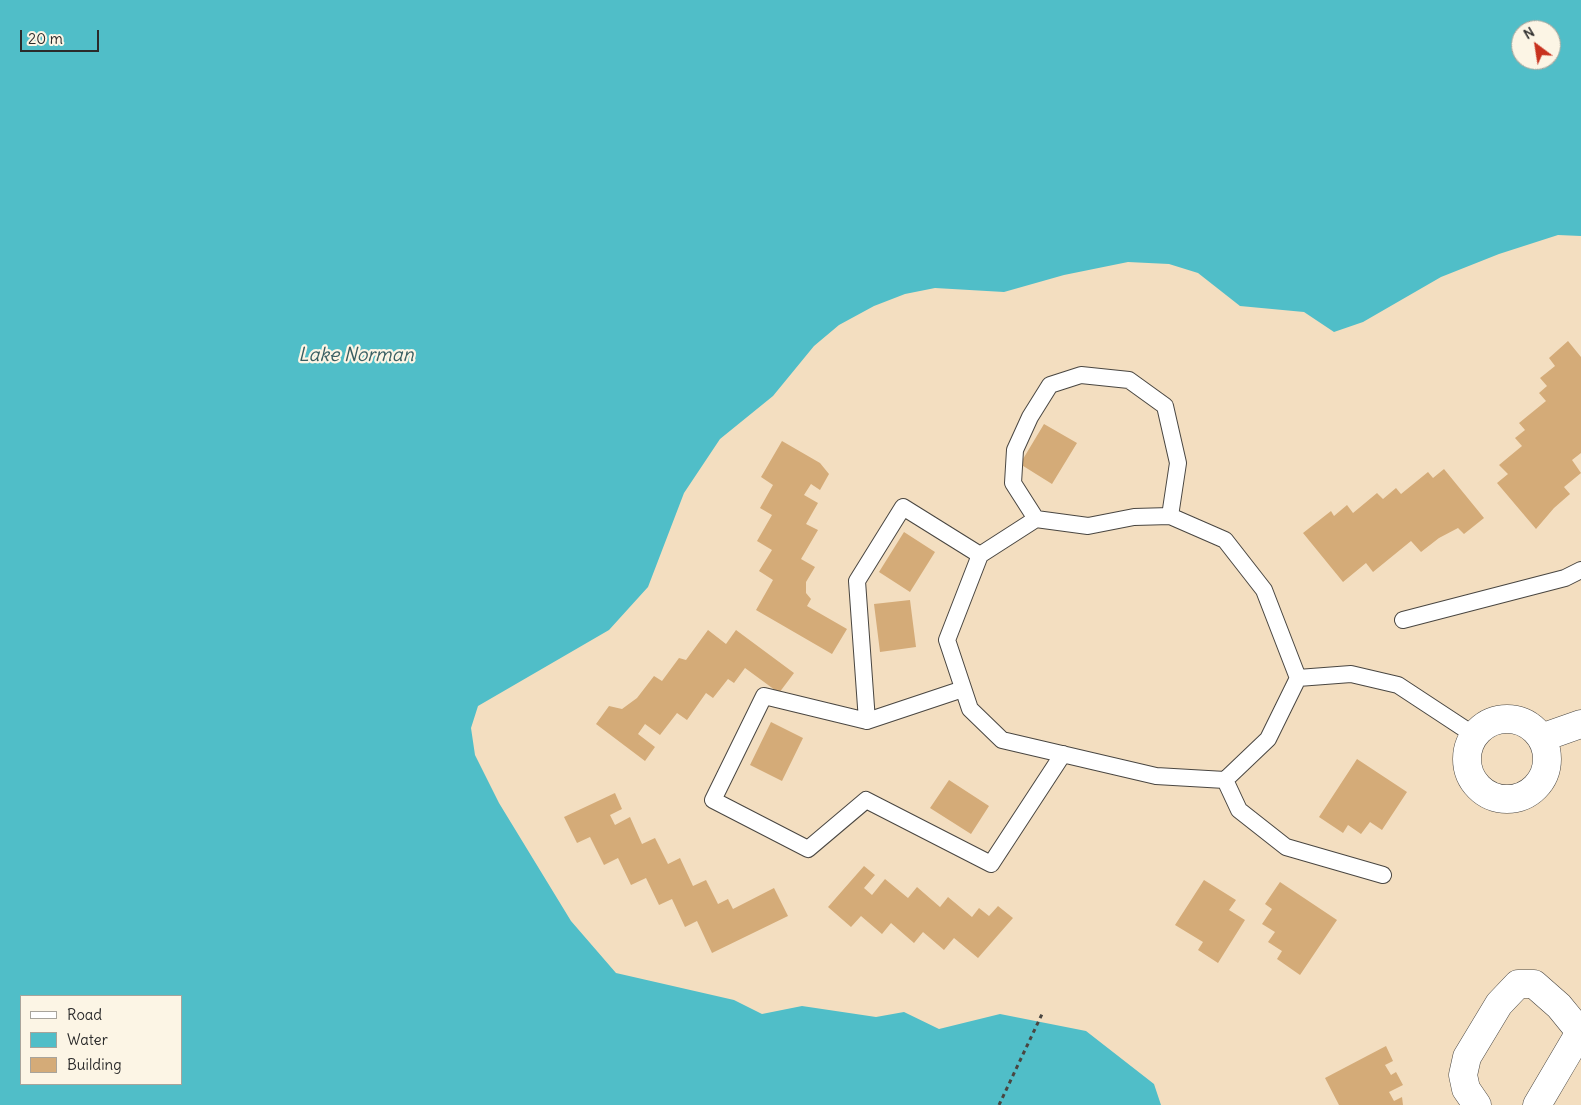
<!DOCTYPE html>
<style>
body{margin:0}
#map{position:relative;width:1581px;height:1105px;overflow:hidden;background:#f3dec0;font-family:Delius,sans-serif}
canvas{display:block}
.legend{position:absolute;left:20px;top:995px;width:162px;height:90px;box-sizing:border-box;background:#fcf5e5;border:1px solid #a8a49b;margin:0;padding:6px 9px;list-style:none;font-size:15px;color:#2b2b2b}
.legend li{display:flex;align-items:center;gap:10px;height:25px}
.legend b{width:25px;border:1px solid #a8a49b}
.north{position:absolute;left:1511px;top:20px;width:50px;height:50px;box-sizing:border-box;background:#fcf5e5;border:1px solid #a8a49b;border-radius:50%;rotate:329deg;font-size:14px;font-weight:700;line-height:20px;text-align:center;color:#2b2b2b}
.north::after{content:'';display:block;margin:auto;width:18px;height:22px;background:#c8321e;clip-path:polygon(50% 0,100% 100%,50% 72%,0 100%)}
.scale{position:absolute;left:20px;top:30px;width:79px;height:22px;box-sizing:border-box;border:2px solid #2b2b2b;border-top:0;padding-left:6px;font-size:15px;line-height:18px;white-space:nowrap;color:#2b2b2b;-webkit-text-stroke:4px #fcf5e5;paint-order:stroke}
</style>
<div id="map">
<canvas width="1581" height="1105"></canvas>
<ul class="legend">
<li><b style="height:6px;background:#fff"></b>Road</li>
<li><b style="height:14px;background:#50bec8"></b>Water</li>
<li><b style="height:14px;background:#d4ab78"></b>Building</li>
</ul>
<div class="north">N</div>
<div class="scale">20 m</div>
</div>
<script>
const context = document.querySelector('canvas').getContext('2d');
context.lineJoin = 'round';
function fillPath(path, color) { context.fillStyle = color; context.fill(path, 'evenodd'); }
const shape = rows => new Path2D(rows.map(r => 'M' + r).join(''));
function trace(path, color, width, dash) { context.strokeStyle = color; context.lineWidth = width; context.lineCap = dash ? 'butt' : 'round'; context.setLineDash(dash || []); context.stroke(path); }
function label(font, color, halo, rows, align = 'center') {
  context.font = font + ' Delius,sans-serif'; context.lineWidth = 4.5; context.setLineDash([]); context.textBaseline = 'middle'; context.strokeStyle = halo; context.fillStyle = color; for (const [text, x, y, turn = 0] of rows) {
    context.save(); context.translate(x, y); context.rotate((+turn || 0) * Math.PI / 180); context.textAlign = isNaN(turn) ? turn : align; if (halo) context.strokeText(text, 0, 0); context.fillText(text, 0, 0); context.restore();
  }
}
fillPath(shape([
 [0,0,1581,0,1581,236,1558,235,1499,254,1441,277,1363,322,1334,332,1304,312,1240,306,1198,273,1169,264,1128,262,1064,275,1004,292,935,288,905,294,874,306,839,325,814,346,773,396,720,439,684,493,648,587,609,630,478,706,471,728,475,755,499,803,571,921,616,973,734,1000,762,1014,802,1006,876,1017,904,1012,939,1029,1000,1014,1086,1031,1154,1084,1161,1105,0,1105],
 [1521,30,1551,30,1551,60,1521,60],
 [21,996,181,996,181,1084,21,1084]
]), '#50bec8');
fillPath(shape([
 [1568,341,1581,357,1581,453,1572,460,1581,473,1564,487,1570,494,1554,508,1536,529,1497,483,1508,474,1499,465,1522,446,1515,438,1525,430,1519,423,1546,401,1539,393,1547,386,1540,378,1555,366,1549,358],
 [1044,424,1077,443,1052,484,1020,464],
 [782,441,820,463,829,474,820,490,811,484,804,495,818,503,806,524,818,530,801,559,815,567,806,582,806,593,811,599,807,606,847,629,832,654,756,610,773,580,759,571,772,550,757,541,772,515,760,508,773,485,761,477],
 [1444,469,1484,518,1464,534,1458,528,1439,538,1421,552,1411,541,1373,572,1366,563,1343,582,1303,533,1331,511,1334,516,1347,505,1353,513,1377,493,1383,499,1396,488,1401,494,1428,472,1433,478],
 [904,532,935,552,910,592,879,572],
 [910,600,916,647,880,652,874,604],
 [708,630,726,644,736,630,794,673,779,693,745,668,734,683,728,679,713,698,706,693,687,720,677,713,660,735,645,724,638,734,655,747,645,761,596,724,609,706,622,709,637,698,654,676,662,681,679,658,686,660],
 [771,722,803,738,782,781,750,765],
 [1357,759,1407,792,1382,830,1370,822,1361,834,1348,825,1343,833,1319,817],
 [949,780,989,806,971,834,930,808],
 [615,793,622,809,610,815,615,825,630,817,642,844,655,838,668,864,680,858,693,886,706,880,718,904,728,899,733,909,774,888,788,916,712,953,697,921,685,927,672,899,659,905,646,878,631,885,618,858,604,865,590,837,577,843,564,817],
 [864,866,875,875,864,888,872,895,885,879,908,898,917,887,940,907,948,897,972,917,979,908,989,916,998,906,1013,918,978,958,954,938,944,950,923,932,914,943,891,923,882,934,861,916,851,927,828,907],
 [1204,880,1236,900,1229,910,1245,920,1218,963,1198,950,1203,942,1175,925],
 [1280,882,1337,920,1300,975,1277,959,1282,951,1268,942,1275,932,1262,924,1272,909,1265,904],
 [1386,1046,1393,1061,1385,1065,1391,1075,1396,1072,1403,1085,1389,1092,1394,1101,1402,1097,1403,1105,1339,1105,1325,1078]
]), '#d4ab78');
const service = shape([
 [1170,516,1134,517,1088,526,1036,519,1013,483,1015,450,1030,417,1050,385,1081,375,1129,380,1165,406,1178,463,1170,516,1225,540,1264,590,1298,678,1351,674,1398,685,1474,735],
 [1036,519,980,555,947,640,970,709,1002,740,1156,776,1225,780],
 [1403,620,1565,578,1581,570],
 [1298,678,1268,739,1225,780,1239,810,1286,847,1383,875],
 [963,689,867,721,857,581,903,507,980,555],
 [867,721,764,696,713,800,808,849,866,800,991,864,1063,754]
]);
const minor = shape([
 '1467 759a40 40 0 1 1 80 0a40 40 0 1 1-80 0Z',
 [1541,738,1581,724],
 [1477,1105,1466,1089,1463,1075,1467,1057,1499,1004,1518,984,1534,984,1559,1006,1581,1033],
 [1537,1105,1580,1032]
]);
trace(service, '#494641', 18);
trace(minor, '#494641', 29);
trace(shape([
 [999,1105,1043,1012]
]), '#494641', 3, [4, 4]);
trace(service, '#fff', 16);
trace(minor, '#fff', 28);
label('italic 19px', '#385e62', '#fcf5e5', [
 ["Lake Norman",356,356]
]);
</script>
